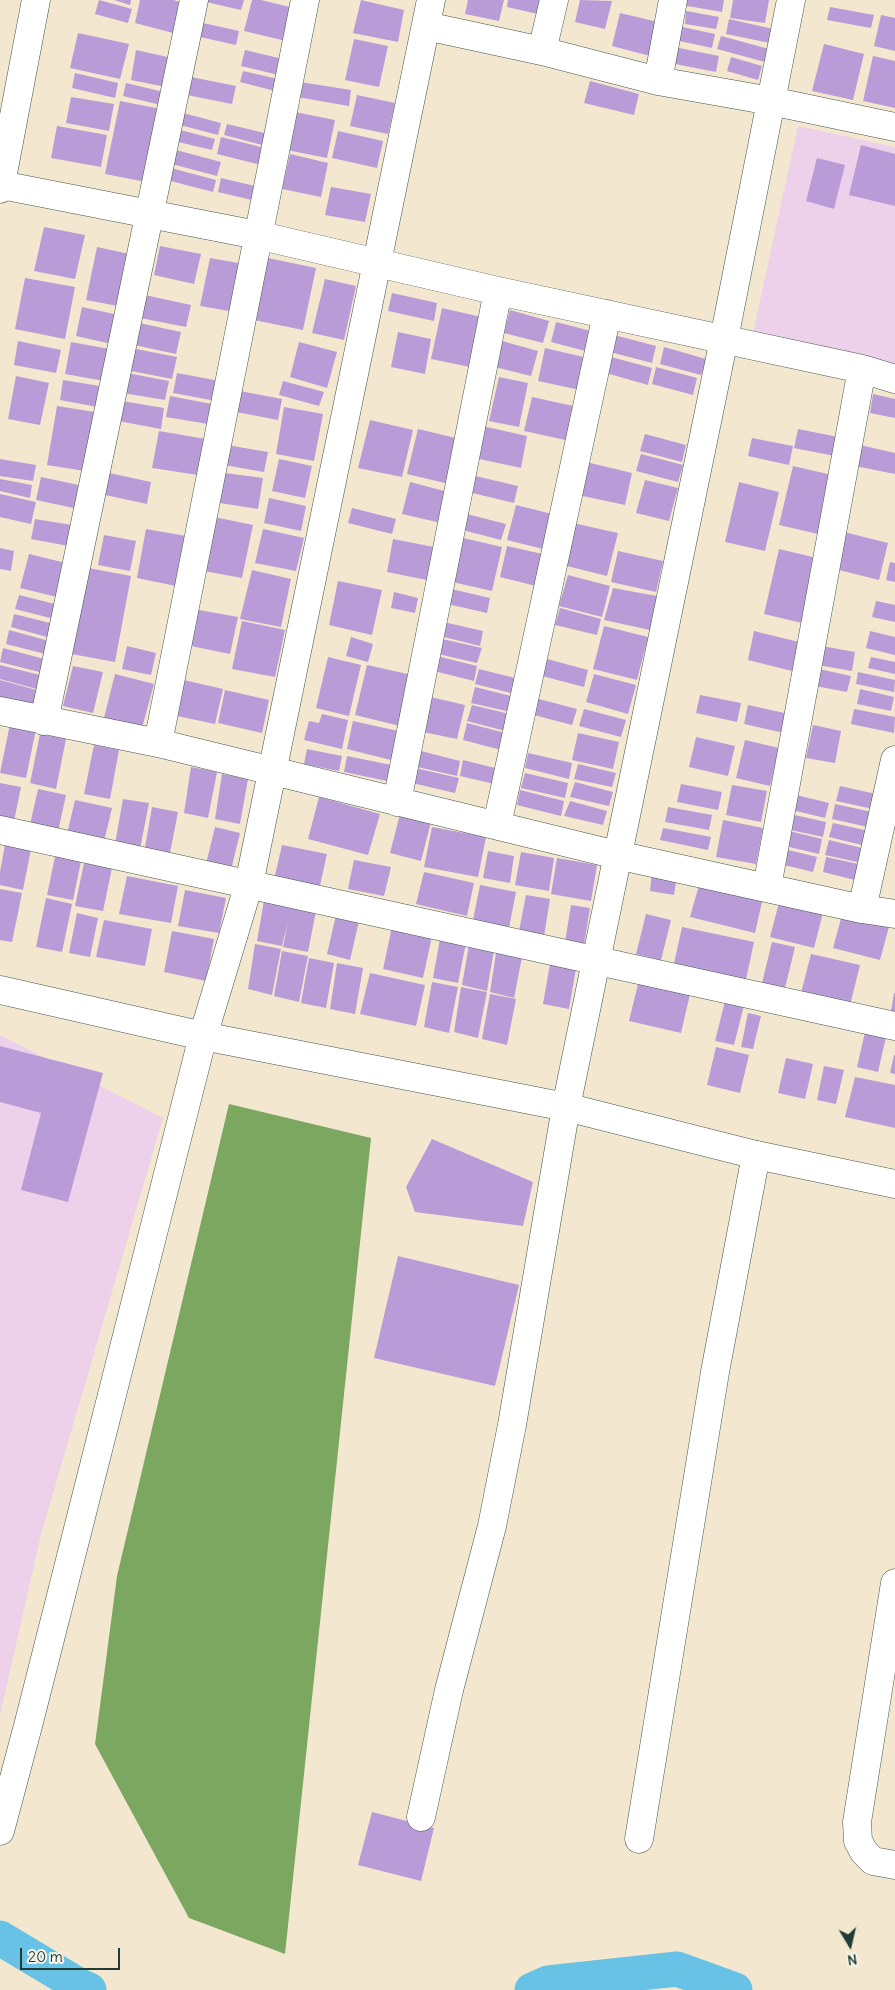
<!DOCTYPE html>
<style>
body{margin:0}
#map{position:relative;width:895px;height:1990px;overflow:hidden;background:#f3e7d0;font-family:Delius,sans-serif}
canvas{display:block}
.north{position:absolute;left:825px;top:1920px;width:50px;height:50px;-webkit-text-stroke:4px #f7f3e8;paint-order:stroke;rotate:171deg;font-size:14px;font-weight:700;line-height:20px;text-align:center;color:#1f3d34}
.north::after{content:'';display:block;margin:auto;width:18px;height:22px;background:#1f3d34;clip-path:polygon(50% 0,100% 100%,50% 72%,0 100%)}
.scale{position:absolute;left:20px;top:1948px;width:100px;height:22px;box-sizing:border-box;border:2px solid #1f3d34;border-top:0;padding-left:6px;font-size:15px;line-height:18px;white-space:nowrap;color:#1f3d34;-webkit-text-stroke:4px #f7f3e8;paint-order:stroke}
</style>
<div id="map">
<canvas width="895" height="1990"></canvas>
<div class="north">N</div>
<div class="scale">20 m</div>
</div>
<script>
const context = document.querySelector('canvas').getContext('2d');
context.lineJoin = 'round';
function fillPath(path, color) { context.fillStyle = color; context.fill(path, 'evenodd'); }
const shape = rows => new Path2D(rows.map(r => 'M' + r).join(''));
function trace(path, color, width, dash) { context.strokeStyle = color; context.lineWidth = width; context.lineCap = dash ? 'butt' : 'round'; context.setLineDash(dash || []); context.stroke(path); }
fillPath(shape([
 [798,126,895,147,895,364,753,333],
 [0,1035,163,1118,41,1534,0,1715]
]), '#edd0e9');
fillPath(shape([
 [229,1104,371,1138,285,1954,189,1918,95,1744,117,1576]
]), '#7ba760');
trace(shape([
 [0,1938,80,1986,89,1990],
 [532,1990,548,1983,677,1969,735,1990]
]), '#67c2e5', 35);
fillPath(shape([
 [99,0,132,9,128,23,95,14],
 [114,0,131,0,130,5],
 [140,0,173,0,185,3,177,34,135,23],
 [207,0,244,0,241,10,206,2],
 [252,0,261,0,298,9,290,42,244,31],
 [361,0,404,10,398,42,353,33],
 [468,0,504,0,499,21,465,14],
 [508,0,546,0,542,15,507,7],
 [580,0,612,1,605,29,575,22],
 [677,0,724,0,722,12,676,4],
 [733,0,769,0,765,23,730,18],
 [830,7,874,15,871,28,827,20],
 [686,11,719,17,716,29,685,24],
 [620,13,662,23,654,57,612,46],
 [881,15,895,18,895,51,874,46],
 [729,19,773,29,770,43,726,34],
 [194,21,239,31,236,45,191,35],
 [678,26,715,34,712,48,675,40],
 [78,33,129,44,120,79,70,68],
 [721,36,769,49,765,62,717,49],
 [354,39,388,46,379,87,345,80],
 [824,44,864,54,853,100,812,91],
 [674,47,719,56,716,72,670,63],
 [136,50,172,58,166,87,131,80],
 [245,50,287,60,283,76,241,66],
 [873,56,895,61,895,108,863,101],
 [731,57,762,66,758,80,727,71],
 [243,71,282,80,279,92,240,82],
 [75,73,118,83,115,98,72,88],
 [191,77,236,86,232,104,187,95],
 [590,81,639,94,634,115,584,103],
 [300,82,351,90,349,106,297,97],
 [126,83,164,92,161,105,123,96],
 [357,95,395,103,388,134,350,126],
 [71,97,114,104,109,131,66,123],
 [120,101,161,109,146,182,105,174],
 [290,111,335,120,327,158,282,149],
 [183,113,221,123,218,135,180,125],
 [227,124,269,134,266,146,224,135],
 [57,126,107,135,101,167,51,158],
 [176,129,215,139,212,150,174,141],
 [338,131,383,141,377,168,332,158],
 [221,137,265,148,261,165,217,154],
 [861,145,895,154,895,206,849,195],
 [176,150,221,162,217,176,172,164],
 [290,154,328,163,321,197,282,189],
 [817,158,845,165,834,209,806,201],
 [171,168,216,180,213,192,167,180],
 [221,178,259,187,256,201,218,192],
 [331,187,371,194,365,222,325,215],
 [44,227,85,235,75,279,34,271],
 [160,246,201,254,194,284,154,275],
 [97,247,134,255,123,307,86,300],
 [258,256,316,268,303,330,244,318],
 [210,258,244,264,235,312,200,306],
 [25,278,75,287,65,339,15,329],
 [325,279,356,286,344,340,312,333],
 [392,293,437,303,434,321,388,311],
 [140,294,191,305,186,327,135,317],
 [82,307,123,316,116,345,76,336],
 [442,308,486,318,475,368,431,359],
 [510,310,549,321,543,343,504,333],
 [130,321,181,332,176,354,125,343],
 [556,322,595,332,589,352,551,342],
 [398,332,431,339,425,374,391,367],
 [614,335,656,346,652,363,610,352],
 [18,341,61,350,56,373,14,365],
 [502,341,538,351,531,376,495,367],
 [71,342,115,350,110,382,65,374],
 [299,342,337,352,327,388,290,377],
 [126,347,177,357,172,379,121,369],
 [664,347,706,359,701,375,660,364],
 [545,348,588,358,580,390,538,381],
 [611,357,652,368,648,385,606,373],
 [656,367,697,378,693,395,652,384],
 [127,373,169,381,165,400,123,393],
 [177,373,220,381,216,401,173,393],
 [16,376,49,383,40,425,8,419],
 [499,377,528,383,519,427,489,421],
 [63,380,106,387,103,408,60,400],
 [283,381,324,392,319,406,279,395],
 [240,391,282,399,278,420,236,412],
 [873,394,895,399,895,418,870,413],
 [170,396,212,404,208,424,166,417],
 [532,397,578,407,570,441,524,431],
 [122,401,164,408,161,429,118,421],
 [57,406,101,413,91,472,47,465],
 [284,407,323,414,314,461,276,454],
 [370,420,413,430,402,477,358,468],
 [482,426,527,436,521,468,475,458],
 [418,429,460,439,449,484,407,474],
 [798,429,838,437,835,456,794,448],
 [159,431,206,439,198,475,152,468],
 [645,434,686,445,682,462,640,451],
 [752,438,793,446,789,465,748,456],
 [227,445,268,452,264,472,224,465],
 [860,445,895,453,895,474,855,466],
 [641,454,683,465,678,482,636,471],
 [0,459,36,465,33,481,0,476],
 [279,459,312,466,305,498,272,491],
 [586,462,632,473,625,505,578,495],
 [793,466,832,475,818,534,779,525],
 [100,471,151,482,147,504,96,493],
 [225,473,263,478,258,509,220,503],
 [471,475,518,486,514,503,468,492],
 [41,477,88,487,83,510,36,500],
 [0,479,32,485,30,498,0,491],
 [645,480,678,488,669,521,636,513],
 [410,482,448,492,441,523,402,514],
 [739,482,779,492,765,551,725,542],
 [0,494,36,502,31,524,0,517],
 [269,498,306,506,301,531,264,523],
 [516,505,556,515,547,550,507,540],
 [352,508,396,519,392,534,348,523],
 [459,512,506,524,501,540,455,528],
 [214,517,253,525,242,578,204,571],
 [35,519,78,526,74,547,31,539],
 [573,523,618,533,607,576,563,565],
 [146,529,186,536,176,586,137,578],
 [263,529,304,538,296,571,255,563],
 [844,532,888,543,879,580,835,569],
 [104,535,136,541,130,571,98,565],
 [459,537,502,547,492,591,448,581],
 [393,539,439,548,432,581,387,572],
 [507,546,547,555,540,587,500,577],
 [0,548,14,551,11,571,0,569],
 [779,549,821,559,806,624,764,614],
 [618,551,663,561,656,592,611,582],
 [29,554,70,564,61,598,20,588],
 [890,562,895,563,895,582,886,580],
 [83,567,131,576,115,662,66,653],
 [252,570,291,579,281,627,240,619],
 [568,575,610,586,602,617,559,606],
 [338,581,382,590,372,635,329,625],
 [447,588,490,598,487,613,443,603],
 [613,588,657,596,650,630,604,620],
 [394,592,418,598,415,613,391,608],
 [19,595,63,606,58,620,15,609],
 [876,601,895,605,895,622,872,617],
 [188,608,238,617,230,654,181,644],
 [560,608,601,619,597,635,555,625],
 [14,614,58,625,54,639,11,627],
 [242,621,285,630,275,677,232,669],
 [439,621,483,631,480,646,436,635],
 [604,626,648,637,637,680,593,669],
 [9,630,53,642,49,655,6,644],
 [754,631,799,642,792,671,748,660],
 [870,631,895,637,895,655,866,648],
 [351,637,373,644,368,662,346,656],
 [438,638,482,648,477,663,434,653],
 [816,645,855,652,852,671,812,664],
 [127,646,156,653,151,675,122,669],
 [3,648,48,660,43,673,0,662],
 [433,655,477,666,474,681,430,670],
 [328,657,361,665,349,716,316,708],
 [871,657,895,662,895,674,868,668],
 [547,659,588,670,584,687,542,676],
 [0,665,44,676,40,690,0,679],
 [367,665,412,675,400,726,355,715],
 [73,666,103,672,93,713,63,706],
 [814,668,851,676,847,692,810,685],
 [479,669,523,680,519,695,475,684],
 [858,672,895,680,894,692,856,684],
 [115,674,154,684,142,728,104,718],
 [594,674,636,685,628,714,586,702],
 [175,678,223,689,215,724,167,714],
 [0,680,40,691,35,708,0,699],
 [475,687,519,698,515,713,471,703],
 [860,689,894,697,891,711,857,704],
 [225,690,269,700,262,733,218,723],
 [700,695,741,703,737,722,696,713],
 [426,696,465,705,457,739,418,731],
 [535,698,577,709,572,725,530,714],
 [472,705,518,716,513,733,467,721],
 [748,705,789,714,784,733,744,724],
 [584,709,626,720,621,737,579,726],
 [854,709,895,717,894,733,851,724],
 [322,714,348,720,342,749,304,740,309,721,319,723],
 [353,721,398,731,391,760,347,749],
 [467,723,513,735,509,752,463,740],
 [10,724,36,729,26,778,0,773],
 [813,725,841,731,835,763,806,758],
 [578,733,619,742,613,769,572,760],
 [40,734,66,739,56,789,30,783],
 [696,737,735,746,728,776,689,767],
 [745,740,779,748,770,786,736,778],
 [94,745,119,750,110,799,84,794],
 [307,749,342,756,339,771,304,764],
 [417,750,460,761,457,776,413,766],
 [528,753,572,763,569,779,525,768],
 [347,756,391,765,387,781,344,772],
 [463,760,507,771,503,786,460,776],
 [578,764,616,773,612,787,574,779],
 [191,767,217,772,208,818,184,813],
 [415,768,459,778,455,793,412,783],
 [525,773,568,783,565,798,521,788],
 [222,774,248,779,240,824,215,819],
 [575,782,613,792,609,806,570,797],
 [0,783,21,787,13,826,0,823],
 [681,784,722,792,718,810,677,802],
 [732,785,767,791,761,822,726,815],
 [840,786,876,794,873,809,836,801],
 [38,789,66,795,57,836,29,829],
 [520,790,564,801,561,816,517,805],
 [792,794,829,803,825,818,788,809],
 [319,797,380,814,368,855,308,839],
 [123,799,149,803,140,849,115,844],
 [75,800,112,808,103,846,66,838],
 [570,801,607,811,603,825,564,816],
 [835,804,872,812,868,827,832,819],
 [152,807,178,812,169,858,144,853],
 [668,807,712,815,709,830,665,822],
 [400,814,431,822,421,861,390,853],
 [790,814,826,822,823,837,786,829],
 [723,820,763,828,756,864,716,857],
 [833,823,869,831,866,846,829,837],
 [215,827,240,833,230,874,205,868],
 [432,827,486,837,478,877,424,867],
 [663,828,711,837,708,850,660,840],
 [785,830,822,839,819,854,781,845],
 [6,839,32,844,23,890,0,885,0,872],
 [829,840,866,849,862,863,825,855],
 [282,845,327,854,319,890,274,880],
 [57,847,83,852,73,900,47,895],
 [780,848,817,857,813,872,776,863],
 [488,851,514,856,510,883,483,878],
 [521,852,554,858,549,891,515,885],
 [826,857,863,865,859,881,823,872],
 [557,858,597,865,591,901,551,894],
 [354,860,391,867,384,896,348,889],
 [84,863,112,868,103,911,75,906],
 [424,872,474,883,467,916,416,904],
 [652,872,677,876,674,895,650,891],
 [127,876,178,886,171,923,119,914],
 [701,878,764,893,755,933,690,917],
 [480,885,516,892,509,928,473,920],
 [0,889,22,893,12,942,0,940],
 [185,890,226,898,219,933,178,926],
 [265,895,317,906,308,952,283,947,288,921,282,946,257,941],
 [526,895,550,899,544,936,519,931],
 [781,895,825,905,814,948,770,937],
 [46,898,72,904,62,952,36,947],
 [571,905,590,908,583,951,564,948],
 [843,911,890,923,880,960,833,948],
 [77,913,98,918,90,957,69,953],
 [646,914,671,920,661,960,636,954],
 [336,915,359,921,350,960,327,954],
 [104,920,152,929,145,966,96,957],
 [392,927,432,936,423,978,383,969],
 [682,927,754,942,745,984,673,968],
 [172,931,214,939,206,981,164,972],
 [441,933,467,938,458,983,433,978],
 [470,939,495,944,487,991,462,985],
 [772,942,795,947,785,988,762,983],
 [255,944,281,949,272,995,248,989],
 [497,947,523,952,514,998,490,992],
 [282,951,308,956,299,1002,274,996],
 [811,954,860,965,850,1005,801,993],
 [309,958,334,963,326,1008,301,1003],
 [551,958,577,963,569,1009,543,1004],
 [337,963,363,968,355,1014,330,1009],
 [370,973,425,985,416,1026,360,1014],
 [432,982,458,987,449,1033,424,1027],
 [638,984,690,994,681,1033,629,1021],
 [461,987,487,992,478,1038,454,1032],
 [894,993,895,993,895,1012,891,1011],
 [490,994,516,999,507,1045,482,1039],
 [725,1001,744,1005,734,1045,715,1041],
 [748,1013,761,1016,753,1049,741,1047],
 [865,1032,886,1037,878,1072,857,1067],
 [0,1046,103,1073,68,1202,21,1190,41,1113,0,1102],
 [716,1047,749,1055,740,1093,707,1085],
 [894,1055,895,1055,895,1074,890,1073],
 [786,1058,813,1064,805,1099,778,1093],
 [824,1066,844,1070,836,1104,817,1100],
 [855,1077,895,1085,895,1128,845,1117],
 [432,1139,533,1182,523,1226,415,1212,406,1187],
 [398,1256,519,1285,495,1386,374,1358],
 [372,1812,434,1828,421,1881,358,1865]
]), '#b99cd7');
const minor = shape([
 [426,26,542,51,658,81,771,101,895,127],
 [542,51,554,0],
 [658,81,673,0],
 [1,185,257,235,498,291,862,369,895,379],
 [0,711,158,743,617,855,862,909,895,914],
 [44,721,194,0],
 [158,743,305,0],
 [397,802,498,291],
 [497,825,607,314],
 [0,830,895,1026],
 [767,887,862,369],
 [862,909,895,760],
 [203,1036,249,884,431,0],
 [895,1583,857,1822,858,1841,864,1852,873,1861,895,1865],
 [421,1817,449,1690,492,1526,512,1425,566,1107],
 [639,1839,715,1372,756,1155]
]);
const tertiary = shape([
 [0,189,36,0],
 [0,990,203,1036,566,1107,756,1155,895,1184],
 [566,1107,724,339,791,0],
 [0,1831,29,1722,203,1036]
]);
trace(minor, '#3f564b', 29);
trace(tertiary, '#3f564b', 29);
trace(minor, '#fff', 28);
trace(tertiary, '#fff', 28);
</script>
